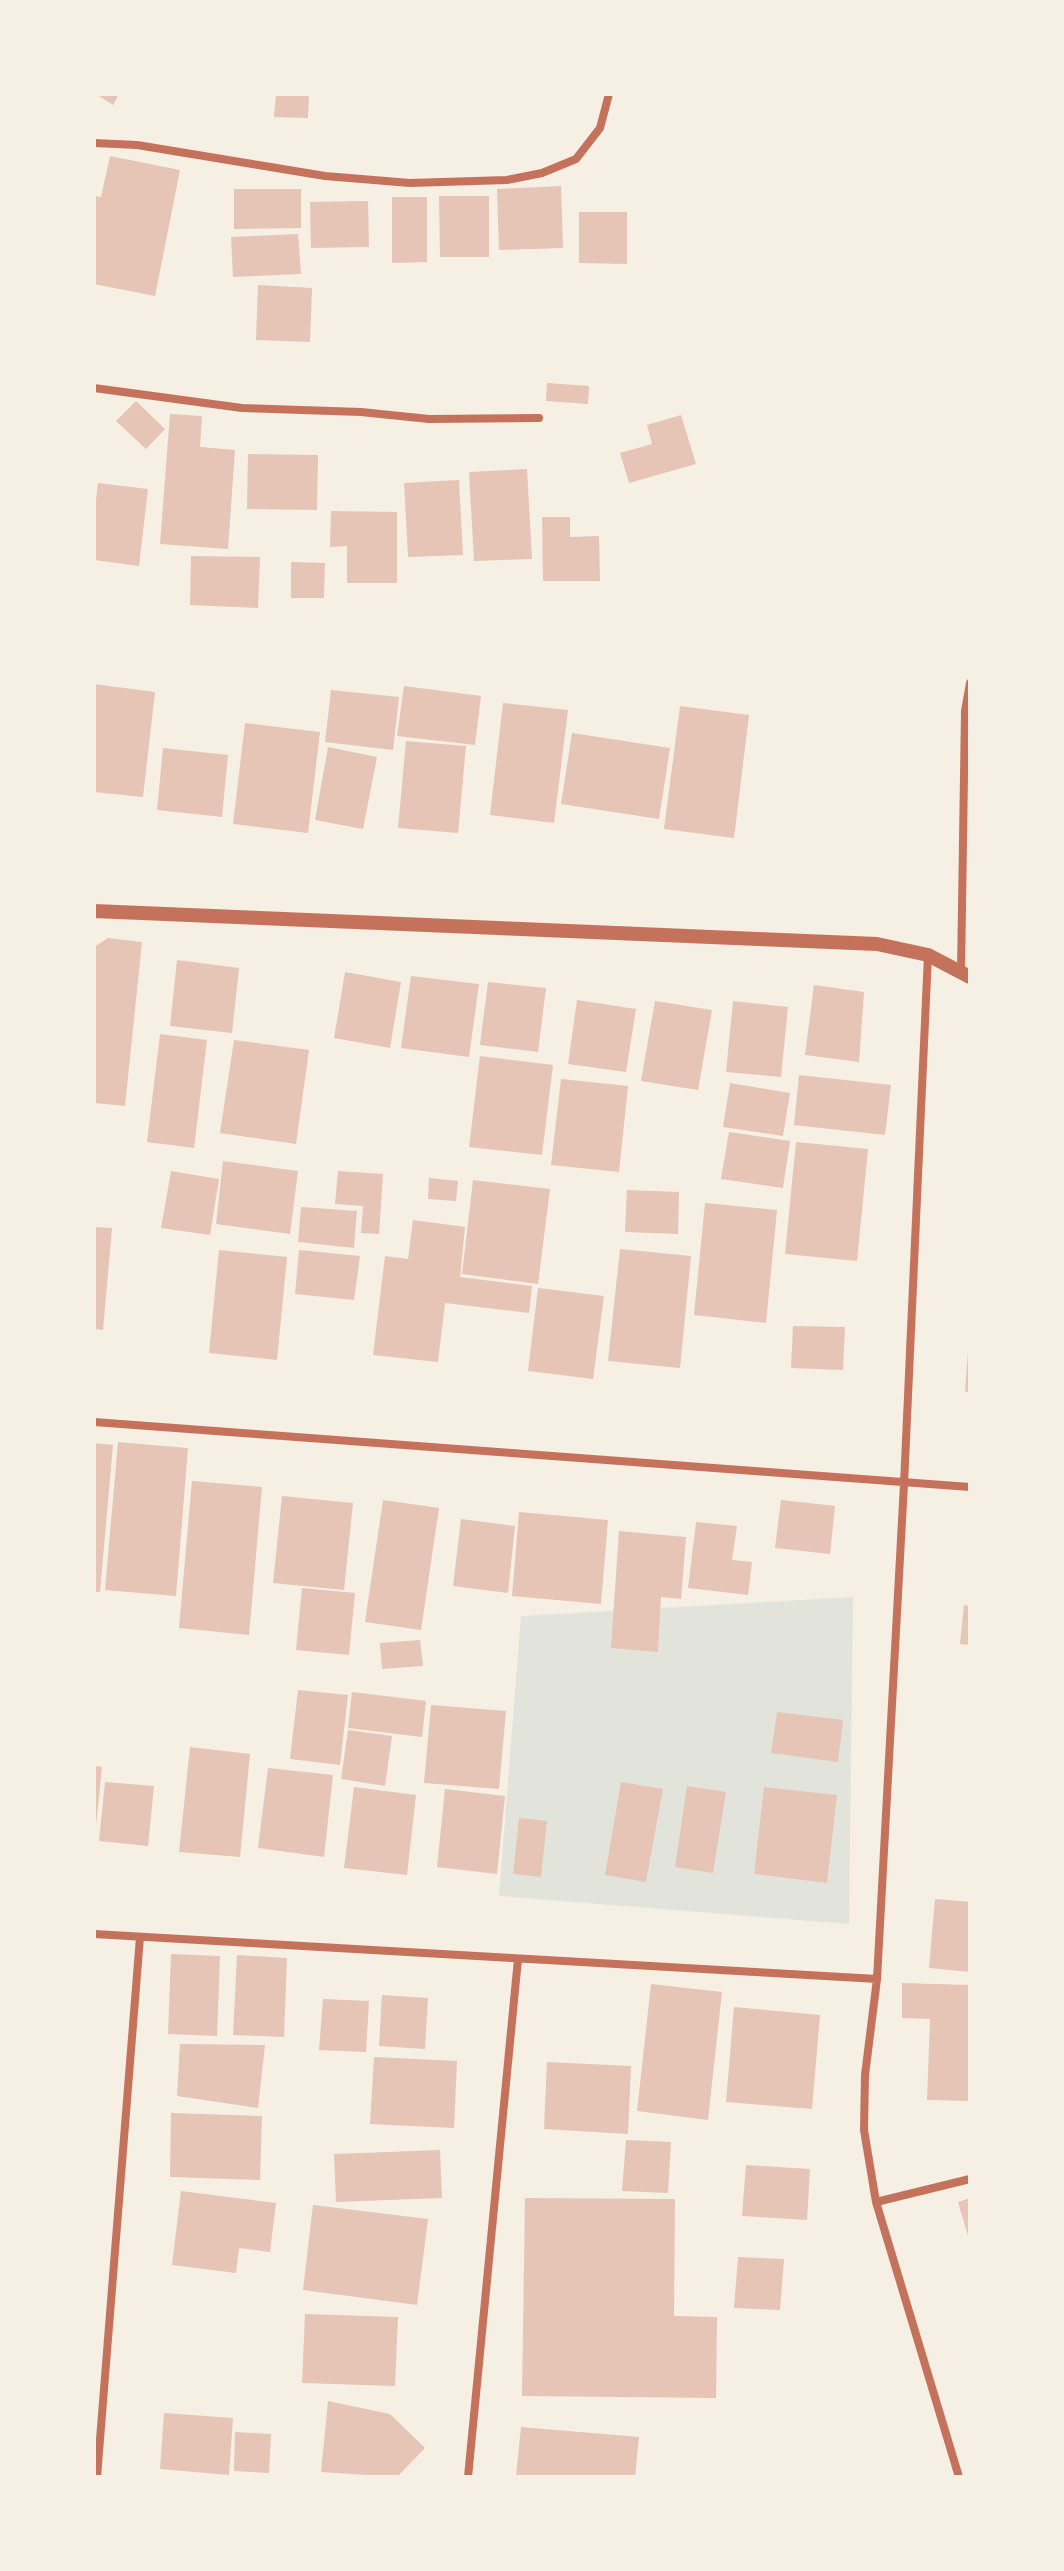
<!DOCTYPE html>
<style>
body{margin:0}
#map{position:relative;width:1064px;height:2571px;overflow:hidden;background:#f6efe4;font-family:Commissioner,sans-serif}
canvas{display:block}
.frame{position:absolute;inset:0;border:96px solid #f6efe4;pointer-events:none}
</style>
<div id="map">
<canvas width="1064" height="2571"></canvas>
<div class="frame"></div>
</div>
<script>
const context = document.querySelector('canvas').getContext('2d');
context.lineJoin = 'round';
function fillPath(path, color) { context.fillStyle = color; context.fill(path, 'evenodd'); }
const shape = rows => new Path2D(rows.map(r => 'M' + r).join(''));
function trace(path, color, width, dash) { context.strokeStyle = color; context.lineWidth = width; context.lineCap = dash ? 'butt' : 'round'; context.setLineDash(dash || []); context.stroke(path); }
fillPath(shape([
 [853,1597,849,1924,499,1896,521,1616]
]), '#e2e4dc');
fillPath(shape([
 [96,94,119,94,113,105],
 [276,94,309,94,308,118,274,117],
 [110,156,180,170,155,296,94,284,94,196,101,197],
 [561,186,563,248,499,250,497,189],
 [234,189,301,189,301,228,234,229],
 [439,196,489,196,489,257,440,257],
 [392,197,427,197,427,262,392,263],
 [368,201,369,247,311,248,310,202],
 [579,212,627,212,627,264,579,263],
 [298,234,301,274,233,277,231,237],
 [258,285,312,288,310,342,256,340],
 [547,383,589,386,588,404,546,401],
 [136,401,165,429,146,449,116,421],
 [170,414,202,416,200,447,235,450,228,549,160,544],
 [681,415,696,464,629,483,620,453,652,444,647,425],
 [248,454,318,455,317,510,247,509],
 [527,469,532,559,474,561,469,472],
 [459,480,463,555,408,557,404,483],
 [98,483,148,489,139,566,94,560,94,517],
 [331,511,397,512,397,583,347,583,347,546,330,547],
 [542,517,570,517,570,537,599,536,600,581,543,581],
 [191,556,260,557,258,608,190,605],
 [291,562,325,563,324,598,291,598],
 [94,684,155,692,143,797,94,792],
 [404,686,481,696,475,745,397,736],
 [331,690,399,697,393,750,325,742],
 [503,703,568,710,554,823,490,815],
 [680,706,749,715,734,838,664,829],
 [245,723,320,732,308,833,233,824],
 [572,733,670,748,659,819,561,804],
 [406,741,466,746,458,833,398,828],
 [328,747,377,757,363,829,315,820],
 [163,748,228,755,222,817,157,810],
 [108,938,142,942,125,1106,94,1103,94,947],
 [177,960,239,968,232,1033,170,1026],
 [345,972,401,982,390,1048,334,1038],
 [411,976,479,984,469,1057,401,1048],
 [488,982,546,988,538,1052,480,1045],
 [814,985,864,992,859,1062,805,1055],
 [577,1000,636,1009,626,1072,568,1064],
 [655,1001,712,1010,698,1090,641,1081],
 [733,1001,788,1007,781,1077,726,1072],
 [160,1034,207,1040,194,1148,147,1142],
 [234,1040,309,1050,296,1144,220,1133],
 [480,1056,553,1065,542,1155,469,1147],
 [799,1075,891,1085,885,1135,794,1125],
 [561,1079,628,1086,619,1172,551,1165],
 [730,1083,790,1093,783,1136,723,1127],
 [729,1132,790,1141,783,1188,721,1179],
 [796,1142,868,1149,857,1261,785,1254],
 [223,1161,298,1171,290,1234,216,1224],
 [171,1171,219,1179,210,1235,161,1228],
 [338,1171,383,1174,379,1234,361,1233,363,1206,335,1204],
 [429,1178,458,1181,456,1201,428,1199],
 [473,1180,550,1189,538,1284,462,1274],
 [627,1190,679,1192,678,1234,625,1232],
 [705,1203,777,1210,766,1323,694,1315],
 [301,1207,357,1211,354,1248,298,1242],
 [413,1220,465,1227,460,1277,532,1286,529,1313,445,1303,438,1362,373,1355,385,1256,408,1259],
 [94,1227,112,1228,103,1330,94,1329],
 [620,1249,691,1256,680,1368,608,1361],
 [219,1250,287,1257,277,1360,209,1353],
 [299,1250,360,1256,354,1300,295,1294],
 [538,1288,604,1296,593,1379,528,1371],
 [793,1326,845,1327,843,1370,791,1368],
 [968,1352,970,1352,970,1392,965,1392],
 [118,1442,188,1448,176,1596,105,1590],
 [94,1443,113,1445,100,1592,94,1592],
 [192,1481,262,1487,249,1635,179,1628],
 [282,1496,353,1503,344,1590,273,1583],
 [383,1500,439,1508,421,1630,365,1622],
 [781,1500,835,1506,830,1554,775,1548],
 [519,1512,608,1520,601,1604,512,1596],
 [461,1519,515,1526,508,1593,453,1586],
 [696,1522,737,1526,732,1560,752,1562,748,1595,688,1588],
 [619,1531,686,1537,681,1599,661,1597,658,1652,611,1648],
 [302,1588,355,1593,349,1655,296,1650],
 [964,1605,970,1606,970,1645,960,1644],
 [420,1640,423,1666,382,1669,380,1643],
 [298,1690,348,1695,340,1765,290,1759],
 [352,1692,426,1701,422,1737,348,1728],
 [431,1705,506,1711,499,1789,424,1783],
 [777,1712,843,1720,838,1762,771,1753],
 [348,1730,392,1736,385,1786,341,1779],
 [190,1747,250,1754,240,1857,179,1852],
 [94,1766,102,1767,96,1825,94,1825],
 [268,1768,333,1775,324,1857,258,1848],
 [105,1782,154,1786,148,1846,99,1841],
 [621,1782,663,1789,646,1882,605,1875],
 [687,1786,726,1792,713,1873,675,1867],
 [354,1787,416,1795,407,1875,344,1868],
 [764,1787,837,1795,827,1883,754,1874],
 [445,1789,505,1796,497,1874,437,1867],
 [519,1818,547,1821,541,1877,513,1874],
 [935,1899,970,1902,970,1972,929,1968],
 [171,1954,220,1956,217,2036,168,2034],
 [237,1955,287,1958,284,2037,233,2035],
 [902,1983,970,1985,970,2101,927,2100,930,2019,902,2018],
 [651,1984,722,1992,708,2120,637,2111],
 [382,1995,428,1998,425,2049,379,2046],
 [323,1999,369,2001,366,2052,319,2050],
 [734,2007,820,2015,812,2109,726,2102],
 [180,2044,265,2045,258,2108,177,2096],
 [374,2057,457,2061,454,2128,370,2124],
 [547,2062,631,2066,628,2134,544,2129],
 [171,2113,262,2116,260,2180,170,2177],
 [626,2140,671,2142,668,2193,622,2191],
 [440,2150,442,2198,336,2202,334,2154],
 [746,2165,810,2169,807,2220,742,2216],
 [181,2191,276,2203,270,2252,239,2248,236,2273,172,2265],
 [525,2198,675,2199,674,2316,717,2317,716,2398,522,2396],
 [970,2198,970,2239,969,2239,958,2202],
 [313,2205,428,2219,417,2305,303,2290],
 [738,2257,784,2259,780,2310,734,2308],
 [305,2314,398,2317,395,2386,302,2383],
 [328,2401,390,2414,425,2448,397,2477,321,2472],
 [164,2413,233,2418,229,2475,160,2469],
 [521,2427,639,2437,635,2477,516,2477],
 [235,2432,271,2434,269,2473,234,2471]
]), '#e6c5b7');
trace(shape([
 [94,143,137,145,325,176,410,183,507,180,542,173,576,159,600,128,609,94],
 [94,388,242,408,361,412,429,419,539,418],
 [928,955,904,1484,877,1979,865,2075,864,2130,876,2202,959,2477],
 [961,971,965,711,970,683],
 [94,1422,970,1487],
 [94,1934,877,1979],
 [876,2202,970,2179],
 [97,2477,140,1937],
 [468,2477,518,1959]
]), '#c5725c', 8);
trace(shape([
 [94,911,877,944,928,955,970,977]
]), '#c5725c', 14);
</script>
